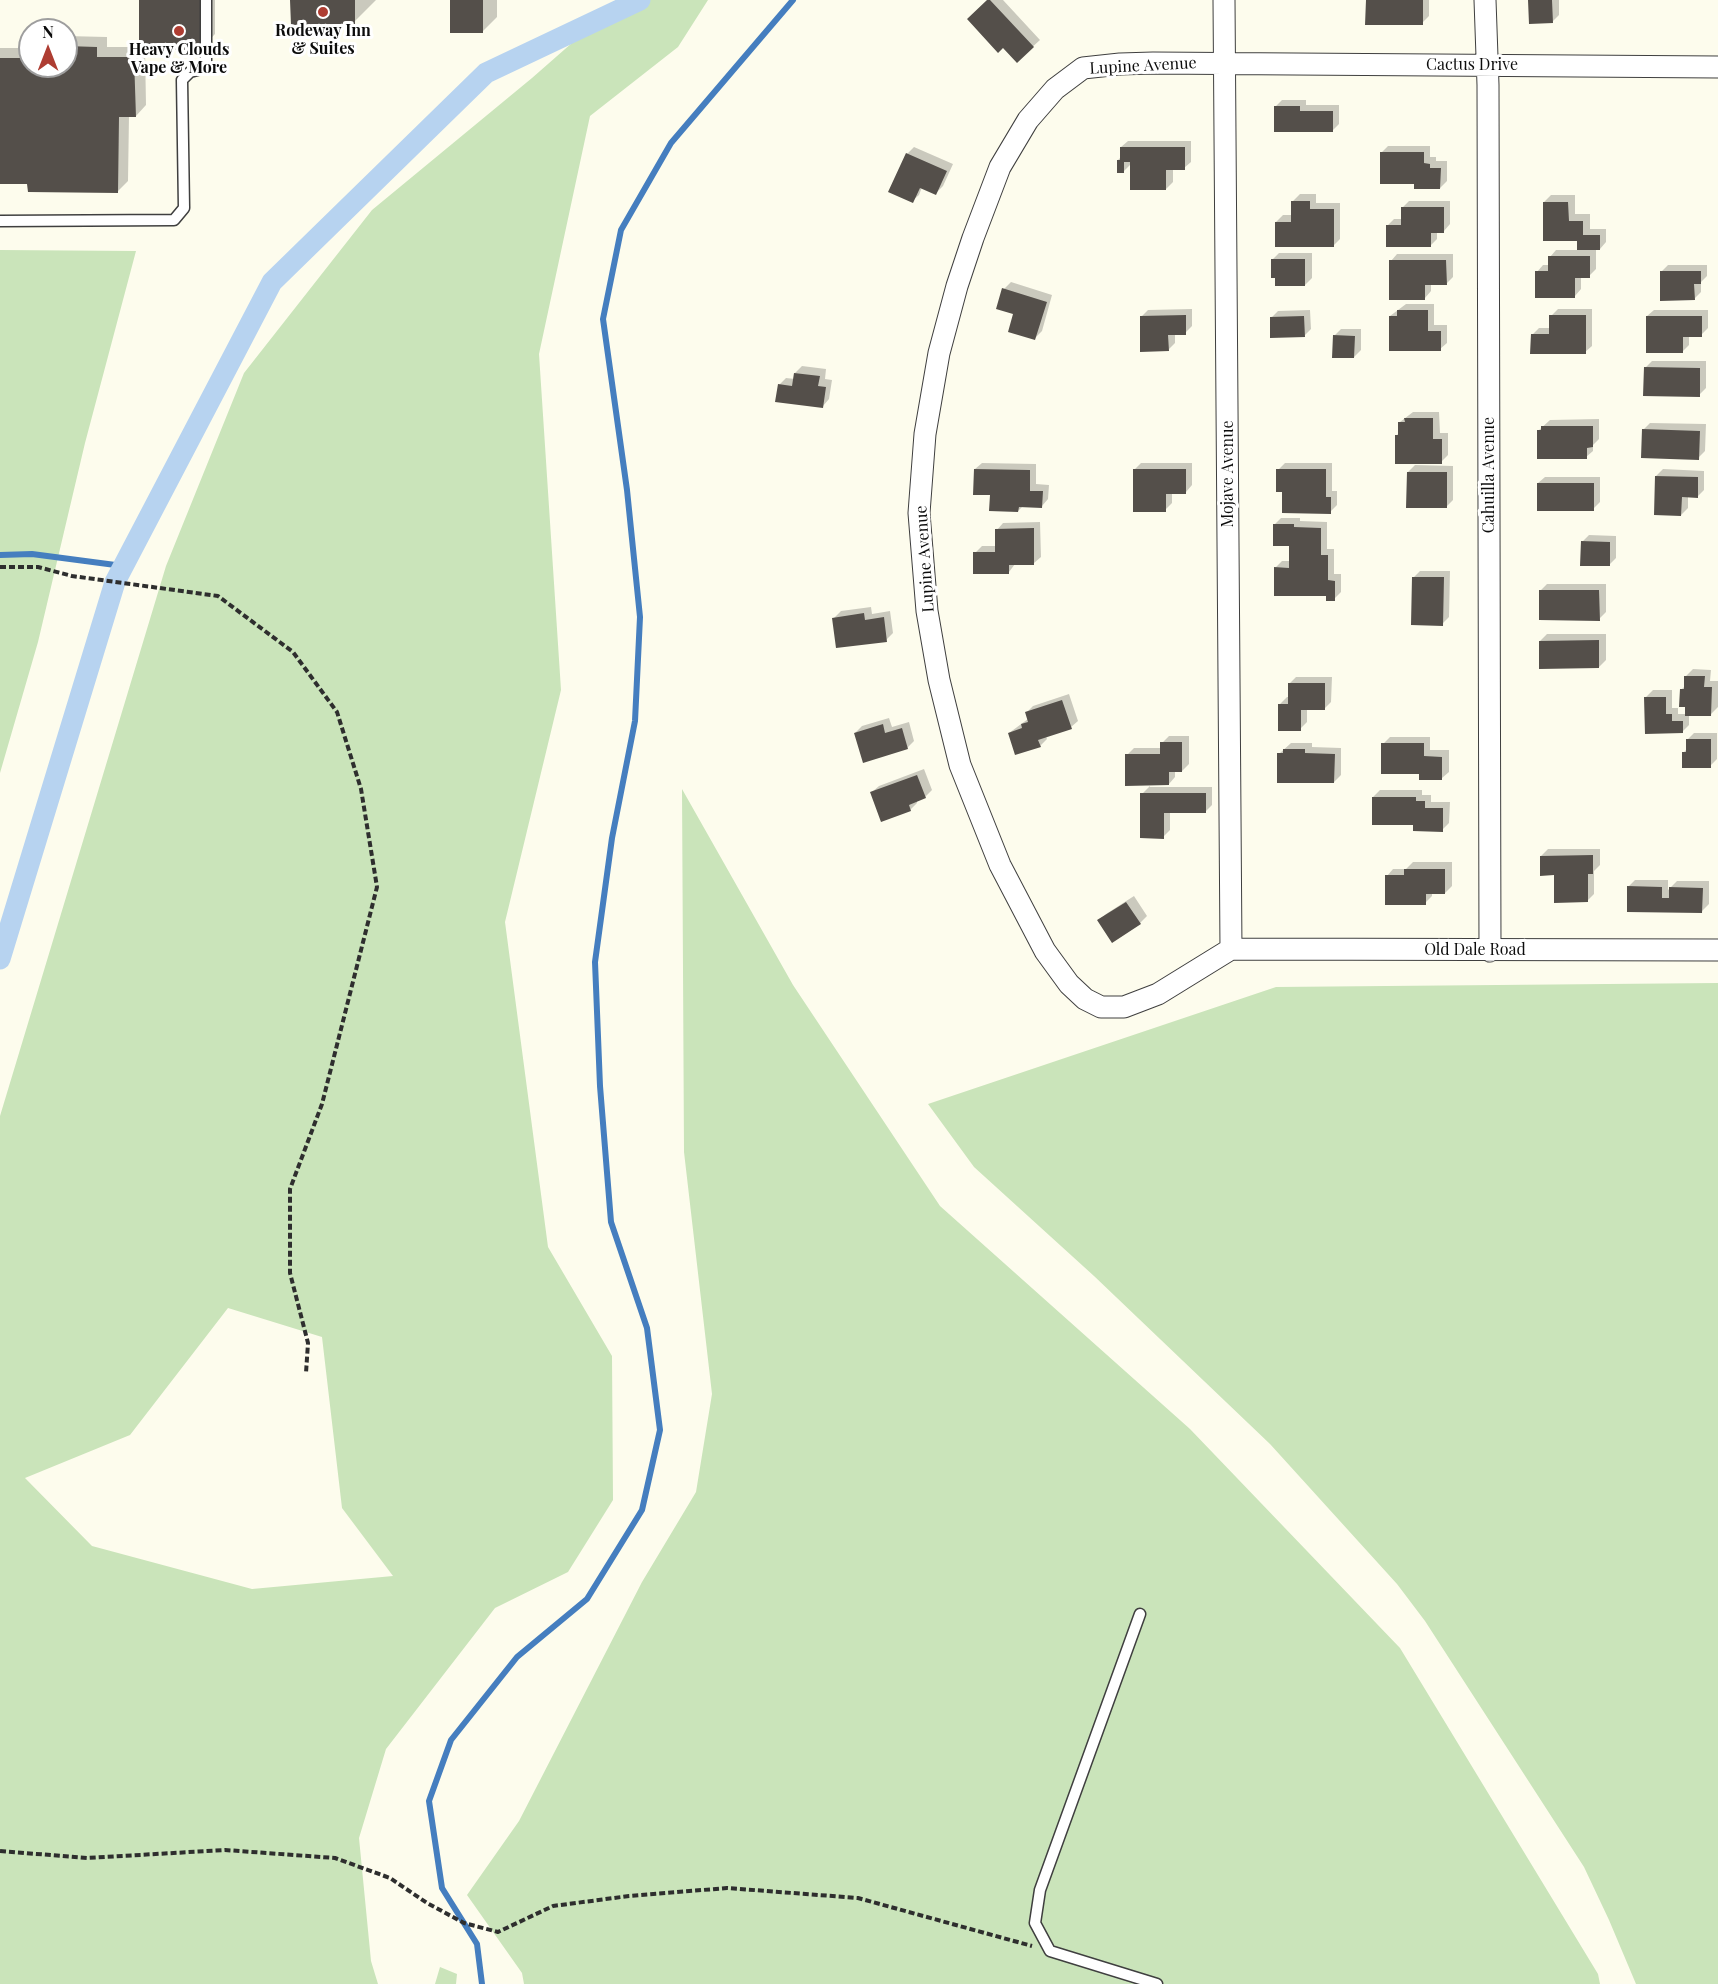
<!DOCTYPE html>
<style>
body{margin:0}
#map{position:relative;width:1718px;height:1984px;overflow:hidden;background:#fdfced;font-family:"Playfair Display",serif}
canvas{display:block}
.north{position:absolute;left:18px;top:18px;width:60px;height:60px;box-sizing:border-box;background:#fff;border:2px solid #9e9e9e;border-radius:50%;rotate:0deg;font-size:16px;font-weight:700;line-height:24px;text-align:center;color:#0c0c0c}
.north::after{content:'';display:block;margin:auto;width:21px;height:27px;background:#ae3d32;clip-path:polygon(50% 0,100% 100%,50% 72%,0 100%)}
</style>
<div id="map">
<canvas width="1718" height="1984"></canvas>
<div class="north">N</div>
</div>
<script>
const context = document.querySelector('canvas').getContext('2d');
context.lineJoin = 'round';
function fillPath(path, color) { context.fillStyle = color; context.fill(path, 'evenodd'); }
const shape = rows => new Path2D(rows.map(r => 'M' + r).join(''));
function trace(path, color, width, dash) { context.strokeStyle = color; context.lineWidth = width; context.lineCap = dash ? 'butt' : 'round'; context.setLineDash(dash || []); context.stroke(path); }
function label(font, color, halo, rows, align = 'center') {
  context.font = font + ' "Playfair Display",serif'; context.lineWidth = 6; context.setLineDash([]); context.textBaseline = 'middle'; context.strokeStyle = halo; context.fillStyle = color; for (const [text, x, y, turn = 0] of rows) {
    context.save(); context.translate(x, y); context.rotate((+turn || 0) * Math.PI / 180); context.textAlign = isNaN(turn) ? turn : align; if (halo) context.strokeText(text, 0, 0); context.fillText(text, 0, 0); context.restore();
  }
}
fillPath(shape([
 [621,0,708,0,678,47,590,116,539,354,561,690,505,922,548,1247,612,1356,613,1500,568,1572,495,1608,386,1749,359,1838,371,1961,378,1984,0,1984,0,1116,166,566,244,373,372,210,532,78],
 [228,1308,322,1337,342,1508,393,1576,252,1589,92,1546,25,1478,130,1435],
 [0,250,136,251,85,443,38,642,0,773],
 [682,789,793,985,940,1206,1190,1429,1400,1648,1598,1974,1600,1984,524,1984,522,1973,467,1895,519,1821,642,1582,696,1492,712,1394,684,1152],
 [1718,983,1718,1984,1636,1984,1609,1920,1584,1867,1425,1621,1397,1584,1270,1444,1094,1276,974,1167,928,1104,1276,987],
 [440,1967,457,1974,456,1984,435,1984]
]), '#cae4ba');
fillPath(shape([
 [140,0,215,0,215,34,201,49,145,49,146,105,136,116,129,116,128,181,117,192,29,183,0,183,0,48,30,48,30,66,66,66,66,36,107,37,107,47,141,47],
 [292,0,376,0,354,22],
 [452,0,497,0,497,17,483,31],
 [988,0,1003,0,1040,40,1017,61],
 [1367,0,1429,0,1429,16,1422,23],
 [1530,0,1559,0,1559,15,1552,22],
 [1282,100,1306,100,1306,105,1339,105,1339,124,1332,131,1275,107],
 [1128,141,1191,141,1191,162,1184,168,1173,168,1173,182,1166,189,1132,163,1124,171,1118,160,1121,157,1121,147],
 [1388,146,1430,146,1430,157,1436,157,1436,161,1447,161,1447,181,1440,188,1416,183,1381,153],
 [914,147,953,164,943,186,936,193,922,187,919,195,912,201,907,154],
 [1300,194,1316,194,1316,203,1340,203,1340,239,1333,246,1276,222,1283,215,1293,215,1293,201],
 [1551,195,1575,195,1575,214,1590,214,1590,229,1606,229,1606,242,1600,249,1596,249,1596,269,1589,276,1581,276,1581,289,1575,296,1537,272,1543,265,1550,265,1550,257,1556,250,1579,250,1579,240,1544,202],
 [1409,201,1450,201,1450,224,1444,231,1437,231,1437,239,1431,245,1387,226,1394,219,1402,219,1402,208],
 [1279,253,1312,253,1312,278,1305,285,1272,260],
 [1397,254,1453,254,1453,277,1446,284,1431,284,1431,291,1425,298,1391,261],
 [1668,265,1707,265,1707,276,1701,282,1701,292,1694,299,1661,272],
 [1011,282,1052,295,1042,331,1035,338,1004,289],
 [1406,304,1434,304,1434,325,1447,325,1447,343,1440,349,1390,316],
 [1192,309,1192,326,1185,333,1175,333,1175,343,1168,350,1141,317,1148,310],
 [1558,309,1592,309,1592,346,1585,352,1532,335,1539,328,1551,328,1551,316],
 [1310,310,1311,329,1304,336,1271,318,1278,311],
 [1654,310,1708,310,1708,328,1701,335,1689,335,1689,345,1682,352,1647,316],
 [1341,329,1361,329,1361,350,1354,357,1334,336],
 [1652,361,1706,361,1706,388,1699,395,1645,368],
 [802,366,826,369,825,379,832,380,829,399,823,406,779,385,786,378,795,379,795,373],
 [1413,412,1439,412,1440,433,1448,433,1448,455,1441,462,1396,436,1400,432,1400,422],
 [1599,419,1599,439,1593,445,1593,451,1586,457,1538,431,1550,420],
 [1650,423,1706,424,1705,451,1698,458,1643,430],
 [982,463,1036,464,1036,484,1049,485,1048,499,1042,506,1023,506,1018,511,991,494,975,469],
 [1141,463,1192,463,1192,485,1186,492,1172,492,1172,503,1165,510,1134,470],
 [1285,463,1332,463,1332,491,1337,491,1337,505,1330,512,1283,490,1278,470],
 [1415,465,1453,466,1453,500,1446,507,1408,472],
 [1663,469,1704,471,1704,490,1697,497,1688,496,1688,508,1681,515,1656,476],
 [1545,477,1600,477,1600,502,1593,509,1538,483],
 [1281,518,1300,518,1300,521,1327,522,1327,549,1334,549,1334,574,1341,574,1341,592,1334,599,1275,568,1282,561,1290,561,1291,545,1275,524],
 [1040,522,1041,557,1034,563,1015,564,1009,572,975,553,982,546,997,546,997,530,1003,523],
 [1589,535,1616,536,1616,558,1609,565,1582,542],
 [1420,571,1450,571,1449,617,1442,624,1413,578],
 [1547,584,1606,584,1606,612,1599,619,1540,591],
 [871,607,872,614,890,611,893,633,886,640,834,618,841,611],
 [1547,634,1606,634,1606,660,1599,667,1540,641],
 [1693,669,1711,670,1710,681,1718,681,1718,707,1711,714,1689,714,1689,725,1682,732,1646,697,1653,690,1672,690,1672,708,1678,708,1678,714,1686,714,1687,706,1681,690,1686,685,1686,676],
 [1296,677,1332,677,1331,702,1324,709,1307,709,1307,722,1300,729,1280,704,1287,697,1289,697,1289,684],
 [1069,694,1078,721,1071,727,1046,736,1047,739,1040,746,1009,733,1028,719,1026,713,1033,706],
 [889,718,892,727,909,722,914,741,907,748,855,733,862,726],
 [1694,733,1717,733,1717,759,1710,766,1684,752,1687,749,1687,740],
 [1169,736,1189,736,1189,764,1182,771,1175,771,1175,777,1169,784,1127,755,1134,748,1162,748,1162,743],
 [1390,737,1430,737,1430,750,1449,750,1449,772,1442,778,1420,772,1383,744],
 [1291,743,1312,743,1312,747,1341,748,1341,775,1334,782,1279,754],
 [924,769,932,790,925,797,917,800,917,803,910,810,872,792,879,786],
 [1150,786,1150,787,1212,787,1212,805,1205,812,1170,812,1170,830,1163,837,1142,794],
 [1380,790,1422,790,1422,795,1431,795,1431,802,1450,802,1449,823,1442,830,1414,823,1373,797],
 [1548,849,1600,849,1600,865,1594,871,1594,894,1587,901,1555,874,1541,856],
 [1413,862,1452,862,1452,886,1445,893,1432,893,1432,896,1425,903,1387,876,1393,869,1406,869],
 [1635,880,1668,880,1668,890,1677,881,1709,881,1709,904,1702,911,1628,911,1628,887],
 [1134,896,1147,916,1140,923,1099,920,1106,914]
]), '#0003');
trace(shape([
 [0,555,32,554,123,566],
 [482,1984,477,1944,442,1888,429,1801,451,1740,517,1657,587,1599,642,1510,660,1430,647,1328,611,1222,600,1086,595,962,612,838,635,721,640,617,627,490,603,319,621,230,671,143,793,0]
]), '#457ebf', 6);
trace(shape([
 [0,959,115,582,272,282,486,73,640,0]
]), '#b7d3f0', 21);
fillPath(shape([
 [139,0,202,0,202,50,139,50],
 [290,0,355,0,355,24,291,25],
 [450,0,483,0,483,33,450,33],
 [987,0,990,0,1034,47,1017,63,1003,48,998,53,967,19],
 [1366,0,1423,0,1423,25,1365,25],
 [1528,0,1552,0,1553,23,1529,24],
 [66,46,97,47,97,57,134,57,136,117,119,117,118,193,28,192,27,184,0,184,0,58,30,58,30,66,66,66],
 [1274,106,1300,106,1300,111,1333,111,1333,132,1274,132],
 [1120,147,1185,147,1185,170,1166,170,1166,190,1130,190,1130,162,1124,162,1124,173,1117,173,1117,160,1120,160],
 [1380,152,1424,152,1424,163,1430,164,1430,168,1441,168,1440,189,1414,189,1414,184,1380,184],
 [906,153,947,171,936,195,920,188,913,203,888,192],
 [1291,201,1310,201,1310,209,1334,209,1334,247,1275,247,1275,222,1291,222],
 [1543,202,1568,202,1569,221,1583,221,1583,235,1600,235,1600,250,1577,250,1577,241,1543,241],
 [1401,207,1444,207,1444,233,1431,233,1431,247,1386,247,1386,225,1401,225],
 [1548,256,1590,256,1590,278,1575,278,1575,298,1535,298,1535,271,1548,271],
 [1271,259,1305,259,1305,286,1275,286,1275,278,1271,278],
 [1389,260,1446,260,1447,285,1425,285,1425,300,1389,300],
 [1660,271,1701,271,1701,284,1694,284,1695,300,1660,301],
 [1002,288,1047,302,1035,340,1008,332,1013,314,996,309],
 [1397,310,1428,310,1428,331,1441,331,1441,351,1389,351,1389,316,1397,316],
 [1186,315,1186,335,1168,335,1169,351,1140,352,1140,316],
 [1549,315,1586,315,1586,354,1530,354,1531,334,1549,334],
 [1304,316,1305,337,1270,338,1270,317],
 [1646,316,1702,316,1702,337,1683,337,1683,353,1646,353],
 [1333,335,1355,336,1354,358,1332,358],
 [1644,367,1700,368,1700,397,1643,396],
 [794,373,820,376,818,386,826,387,823,408,775,402,778,384,792,386],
 [1404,418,1433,418,1433,439,1442,439,1442,464,1395,464,1395,435,1398,435,1398,422,1405,422],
 [1541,426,1593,426,1593,447,1587,448,1587,459,1537,459,1537,430,1541,430],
 [1642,429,1700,431,1699,460,1641,458],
 [974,469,1030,470,1030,491,1043,491,1042,508,1019,507,1018,512,989,511,990,495,973,495],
 [1133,469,1186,469,1186,494,1166,494,1166,512,1133,512],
 [1276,469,1326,469,1326,497,1331,497,1331,514,1282,513,1282,492,1276,492],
 [1407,472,1447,472,1447,508,1406,508],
 [1655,476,1698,477,1698,498,1682,497,1681,516,1654,515],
 [1537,483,1594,483,1594,511,1537,511],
 [1273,524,1294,524,1294,527,1321,528,1321,555,1328,555,1328,580,1335,581,1335,601,1326,601,1326,596,1274,596,1274,567,1289,568,1289,546,1273,546],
 [1034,528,1034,565,1009,565,1009,574,973,574,973,552,995,552,995,529],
 [1581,541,1610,542,1610,566,1580,566],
 [1412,577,1444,577,1443,626,1411,625],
 [1539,590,1599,590,1600,621,1539,620],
 [864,613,865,620,884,617,887,642,836,648,832,618],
 [1599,640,1599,668,1539,669,1539,641],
 [1684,676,1705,676,1704,687,1712,687,1711,716,1685,716,1685,707,1679,707,1680,689,1684,689],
 [1288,683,1325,683,1325,710,1301,710,1301,731,1278,731,1278,704,1288,704],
 [1644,697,1666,697,1666,714,1672,714,1672,721,1683,721,1683,733,1645,734],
 [1062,700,1072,729,1038,740,1041,747,1015,755,1008,733,1022,728,1021,724,1028,722,1025,712],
 [883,724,885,733,902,728,908,749,863,763,854,733],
 [1686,739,1711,739,1711,768,1682,768,1682,752,1686,752],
 [1160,742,1182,742,1182,772,1169,772,1169,785,1125,786,1125,754,1160,754],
 [1381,743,1424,743,1424,756,1442,757,1442,780,1419,780,1419,774,1381,774],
 [1283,749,1305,749,1305,753,1335,754,1334,783,1277,783,1277,753,1283,753],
 [917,775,926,798,909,805,911,811,881,822,870,792],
 [1140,793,1206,793,1206,813,1164,813,1164,839,1140,838],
 [1372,797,1416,797,1416,801,1425,801,1425,808,1443,808,1443,832,1413,831,1413,825,1372,825],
 [1593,855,1593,874,1588,874,1588,902,1554,903,1554,875,1540,876,1540,856],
 [1404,869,1445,869,1445,894,1426,894,1426,905,1385,905,1385,875,1404,875],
 [1627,886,1662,887,1662,898,1669,898,1669,887,1703,888,1702,913,1627,912],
 [1126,902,1141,924,1112,943,1097,920]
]), '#544f4a');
const service = shape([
 [0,221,174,220,184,208,182,80,190,72,201,69,206,63,206,0],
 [1140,1614,1040,1890,1035,1923,1050,1951,1157,1984]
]);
const minor = shape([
 [1224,0,1231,949],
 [1485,0,1488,85,1490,951],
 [1231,949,1158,994,1124,1007,1101,1007,1085,999,1069,984,1045,951,1000,865,960,765,939,680,927,611,919,513,925,434,939,353,957,286,973,238,1000,167,1028,120,1055,89,1083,68,1120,64,1153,63,1718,67],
 [1231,949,1718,950]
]);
trace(service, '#3f3f3f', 13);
trace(minor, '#3f3f3f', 23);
trace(shape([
 [0,567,38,567,72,576,218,596,293,652,337,712,361,789,377,887,322,1104,290,1189,290,1273,308,1343,306,1373],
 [0,1851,87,1858,225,1850,335,1858,390,1878,427,1903,464,1923,498,1932,553,1906,629,1896,727,1888,858,1898,1032,1946]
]), '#2e2e2e', 4, [6, 3]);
trace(service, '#fff', 10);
trace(minor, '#fff', 21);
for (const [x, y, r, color] of [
 [323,12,6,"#ae3d32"],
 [179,31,6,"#ae3d32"]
]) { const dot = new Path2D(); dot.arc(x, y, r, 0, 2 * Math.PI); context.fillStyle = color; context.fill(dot); trace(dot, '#fff', 2); }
label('bold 16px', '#0c0c0c', '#fff', [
 ["Rodeway Inn",323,31],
 ["& Suites",323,49],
 ["Heavy Clouds",179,50],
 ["Vape & More",179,68]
]);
label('16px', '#0c0c0c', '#fff', [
 ["Cactus Drive",1472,65],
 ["Lupine Avenue",1143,66,-3],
 ["Mojave Avenue",1228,474,-90],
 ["Cahuilla Avenue",1489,475,-90],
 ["Lupine Avenue",925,559,-94],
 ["Old Dale Road",1475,950]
]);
</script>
